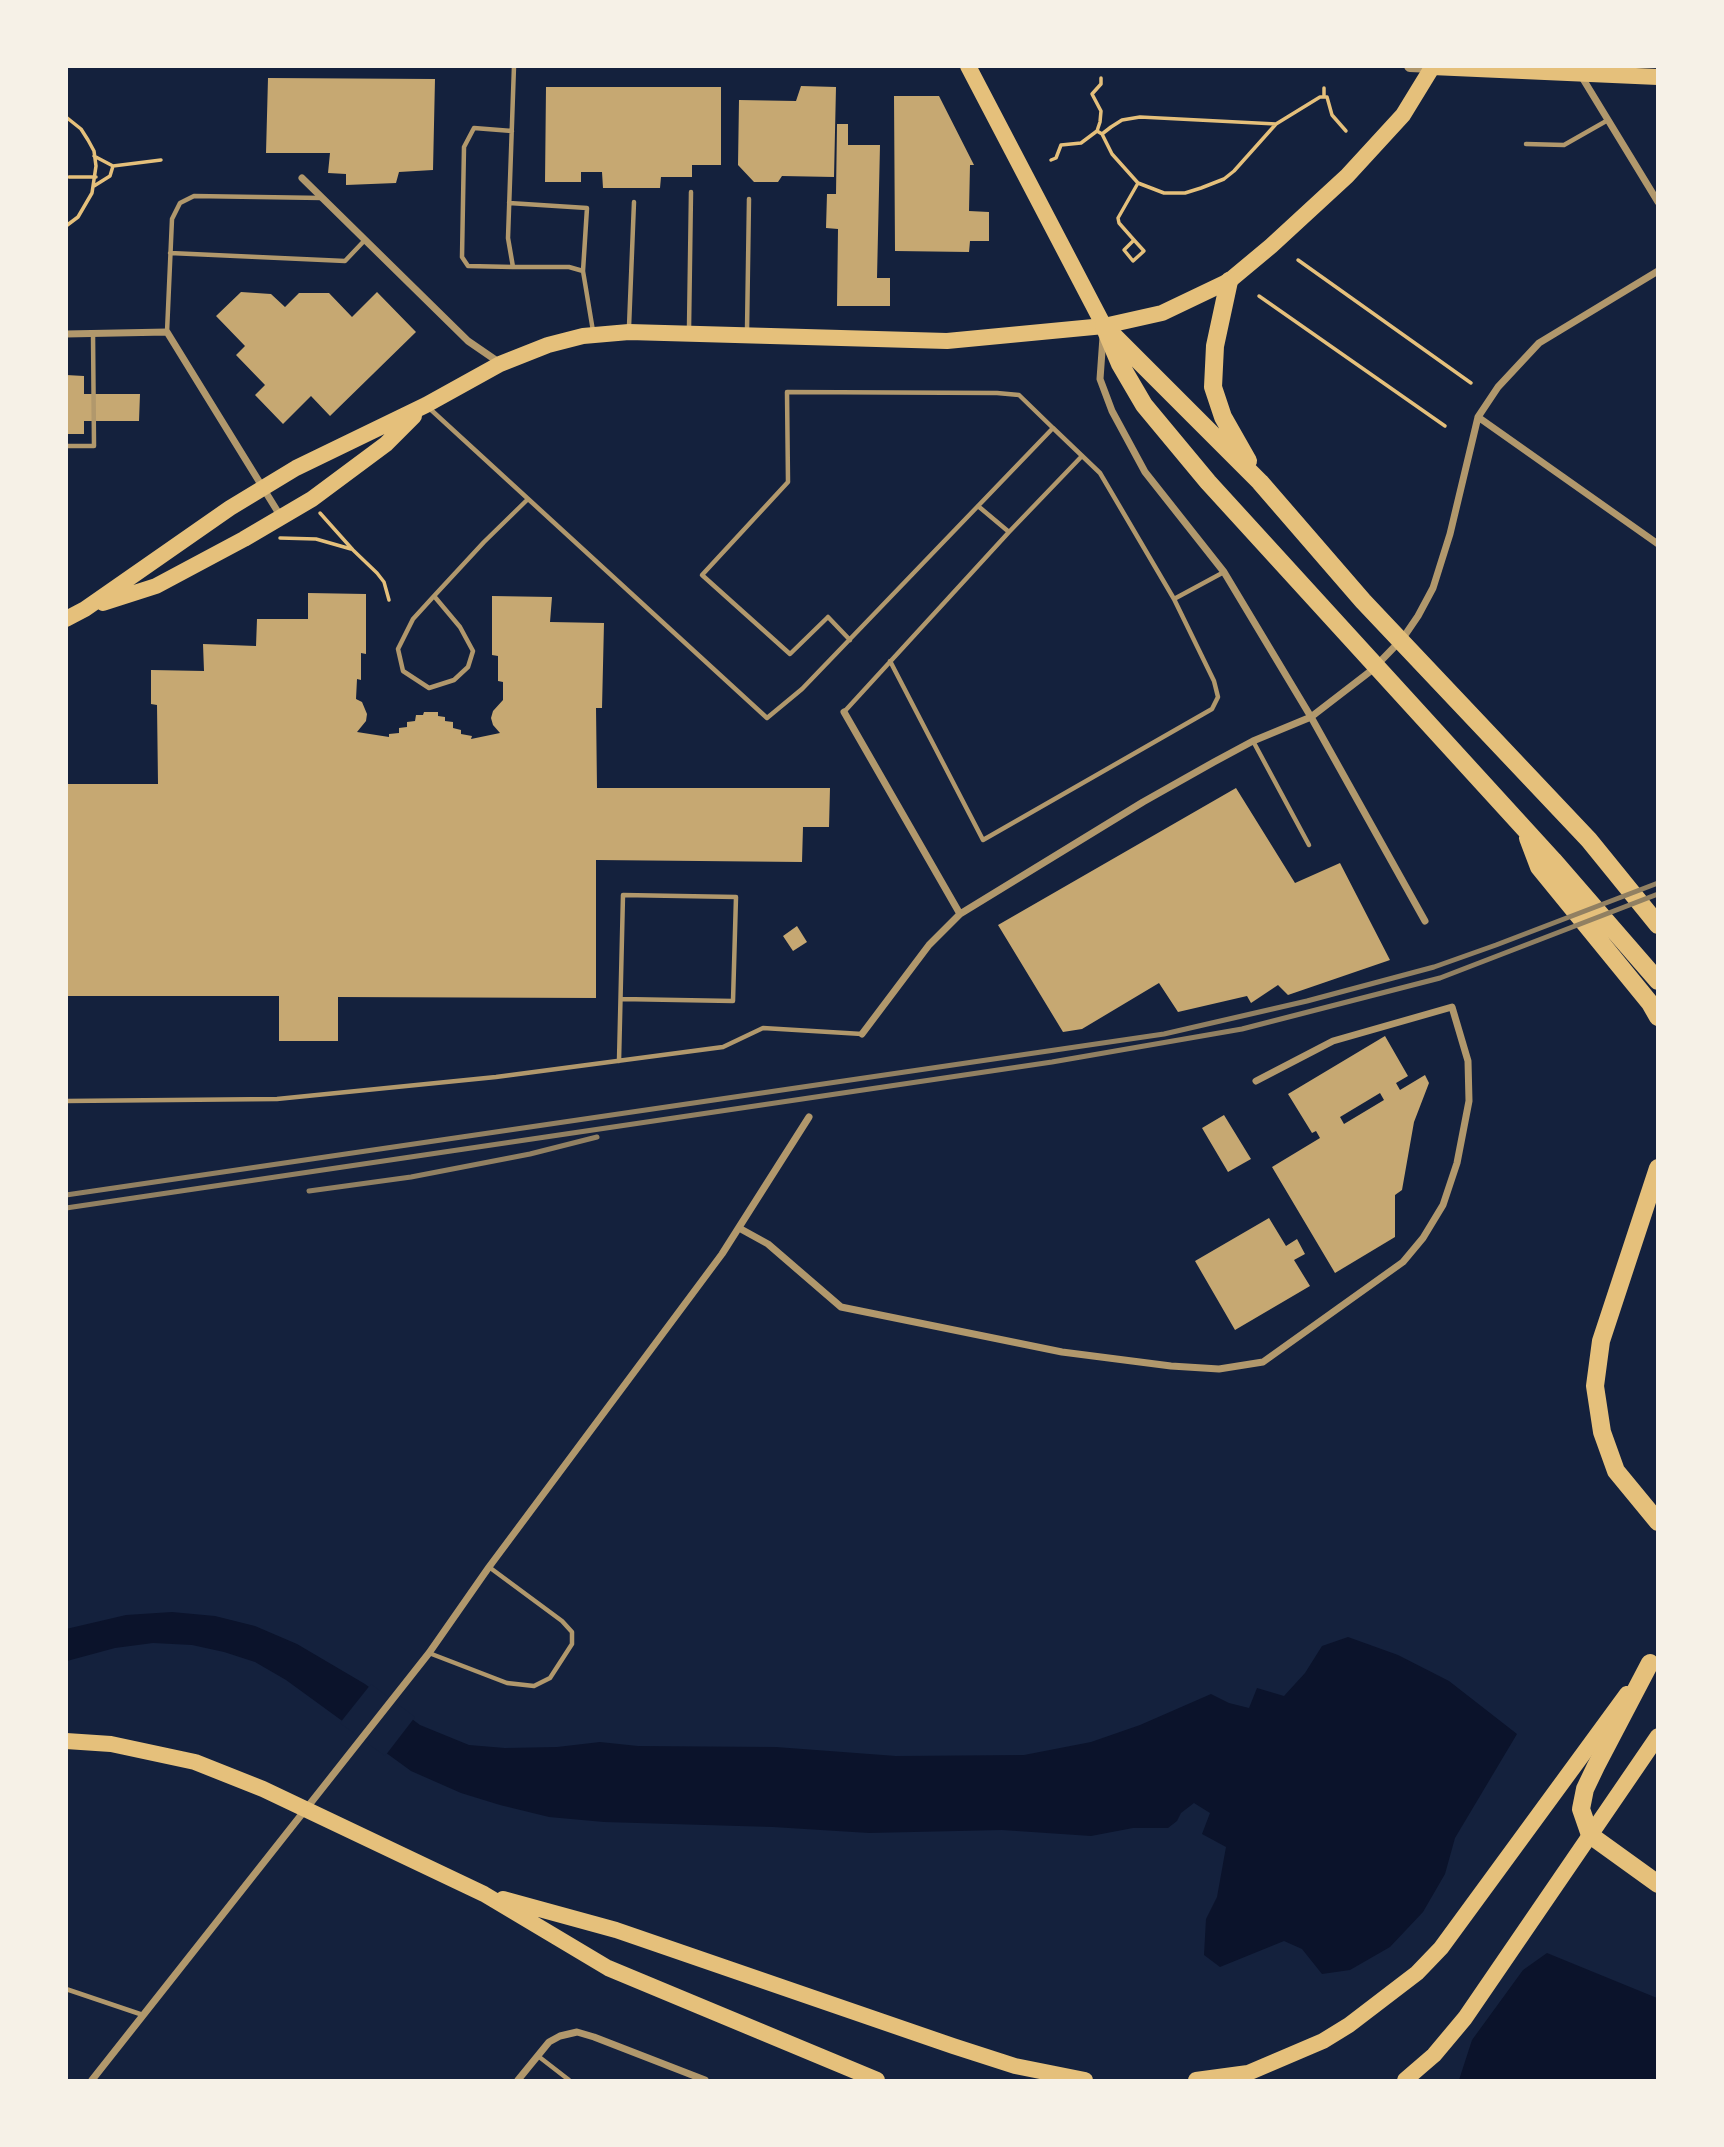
<!DOCTYPE html>
<style>
body{margin:0}
#map{position:relative;width:1724px;height:2147px;overflow:hidden;background:#14213d;font-family:Inter,sans-serif}
canvas{display:block}
.frame{position:absolute;inset:0;border:68px solid #f6f1e7;pointer-events:none}
</style>
<div id="map">
<canvas width="1724" height="2147"></canvas>
<div class="frame"></div>
</div>
<script>
const context = document.querySelector('canvas').getContext('2d');
context.lineJoin = 'round';
function fillPath(path, color) { context.fillStyle = color; context.fill(path, 'evenodd'); }
const shape = rows => new Path2D(rows.map(r => 'M' + r).join(''));
function trace(path, color, width, dash) { context.strokeStyle = color; context.lineWidth = width; context.lineCap = dash ? 'butt' : 'round'; context.setLineDash(dash || []); context.stroke(path); }
fillPath(shape([
 [172,1612,215,1616,255,1626,297,1644,365,1684,420,1725,469,1745,505,1748,557,1747,600,1742,638,1746,776,1747,896,1756,1024,1755,1091,1742,1140,1725,1211,1694,1229,1703,1249,1708,1257,1688,1284,1696,1305,1673,1322,1646,1348,1637,1398,1655,1449,1681,1517,1734,1455,1838,1445,1874,1423,1912,1390,1947,1350,1970,1322,1974,1302,1949,1284,1941,1220,1967,1204,1955,1206,1919,1217,1897,1226,1847,1202,1834,1210,1813,1194,1803,1181,1813,1177,1821,1168,1828,1133,1828,1091,1836,1002,1830,869,1833,773,1827,604,1822,549,1817,500,1805,461,1793,411,1771,286,1680,255,1662,224,1652,192,1645,153,1643,115,1648,67,1661,66,1629,126,1615],
 [1547,1953,1657,1998,1657,2080,1459,2080,1472,2040,1523,1970]
]), '#0b132b');
fillPath(shape([
 [371,1684,415,1717,385,1756,340,1723]
]), '#14213d');
fillPath(shape([
 [268,78,435,79,433,170,399,172,396,183,346,185,346,174,328,173,330,153,266,153],
 [801,86,836,87,834,177,782,176,778,182,754,182,738,165,739,100,796,101],
 [546,87,721,87,721,165,692,165,692,177,661,177,660,188,603,188,602,172,581,172,581,182,545,182],
 [894,96,939,96,974,165,970,165,969,211,989,212,989,241,970,241,969,252,895,251],
 [837,124,848,124,848,145,880,145,877,278,890,278,890,306,837,306,838,229,826,228,827,194,836,194],
 [241,292,271,294,285,307,299,293,329,293,352,317,377,292,416,332,330,416,311,396,283,424,255,395,265,385,236,355,245,346,216,316],
 [66,375,84,376,84,394,140,394,139,421,84,421,84,434,66,434],
 [308,593,366,594,366,654,361,653,361,680,357,679,356,699,362,702,367,714,366,721,357,732,389,737,389,734,399,733,399,728,407,727,407,722,415,721,416,715,423,715,424,712,438,712,438,716,445,717,445,721,453,722,453,728,461,730,461,734,472,736,471,739,500,733,493,725,491,718,493,711,503,700,503,682,498,681,498,656,492,655,492,596,552,597,550,622,604,623,602,708,596,708,597,788,830,788,829,827,803,827,802,862,596,860,596,998,338,997,338,1041,279,1041,279,996,66,996,66,784,158,784,157,705,151,704,151,670,204,671,203,644,256,646,257,619,308,619],
 [1236,788,1295,883,1340,863,1390,960,1288,995,1278,985,1251,1003,1247,996,1178,1012,1159,983,1082,1029,1063,1032,998,925],
 [797,926,807,942,793,951,783,936],
 [1385,1036,1408,1076,1396,1083,1400,1090,1425,1075,1429,1083,1414,1122,1402,1190,1395,1195,1395,1237,1335,1273,1272,1167,1320,1138,1316,1131,1312,1133,1288,1094],
 [1380,1093,1384,1100,1344,1124,1340,1117],
 [1224,1115,1251,1159,1228,1172,1202,1128],
 [1269,1218,1286,1246,1297,1239,1305,1254,1294,1260,1310,1286,1235,1330,1195,1261]
]), '#c6a872');
trace(shape([
 [1324,97,1324,88],
 [66,117,81,129,88,140,94,151,96,166,92,193,78,217,66,226],
 [1276,124,1320,97,1327,97,1332,115,1346,131],
 [1097,131,1100,122,1101,111,1092,94,1101,84,1101,78],
 [1051,160,1056,158,1061,145,1081,143,1097,131,1102,134],
 [113,166,161,160],
 [69,177,96,177],
 [94,186,110,176,113,166,94,156],
 [1134,240,1124,250,1133,261,1144,251,1134,240,1119,223,1118,218,1138,183,1112,154,1102,134,1111,127,1122,120,1140,117,1276,124,1234,171,1224,179,1201,188,1185,193,1164,193,1138,183],
 [1298,260,1471,383],
 [1259,296,1445,426],
 [320,513,353,550,377,573,384,582,389,600],
 [280,538,316,539,351,549]
]), '#e5c07b', 3.5);
trace(shape([
 [514,66,508,238,513,267,569,267,583,271,593,331],
 [512,131,474,128,464,147,462,257,468,266,513,267],
 [1526,144,1564,145,1608,120],
 [509,203,587,208,583,271],
 [170,253,345,261,364,241],
 [629,327,634,202],
 [689,329,691,192],
 [747,331,749,199],
 [167,332,172,219,180,203,194,196,322,198],
 [429,408,767,718,802,689,1053,428,1100,473,1174,599,1224,572],
 [66,446,94,446,93,333],
 [1009,532,1082,456],
 [434,596,460,627,473,651,468,667,454,680,429,688,403,671,398,649,413,619,434,596,484,542,527,500],
 [850,640,828,617,790,654,702,575,788,482,787,392,997,393,1019,395,1053,428],
 [890,661,983,840,1212,709,1218,697,1214,681,1174,599],
 [844,712,1009,532,978,506],
 [1253,741,1309,845],
 [619,1061,623,895,736,897,733,1001,621,999],
 [66,1101,277,1099,496,1077,723,1047,763,1028,862,1034],
 [429,1653,507,1683,534,1686,550,1678,572,1644,572,1632,562,1621,489,1567],
 [66,1989,143,2015],
 [538,2056,569,2080]
]), '#b1986c', 4.5);
trace(shape([
 [1580,74,1658,202],
 [302,178,468,341,500,363],
 [66,334,167,332,281,517],
 [1103,337,1100,379,1112,411,1145,472,1224,572,1311,717,1425,921],
 [1478,417,1658,544],
 [844,712,960,914],
 [862,1034,929,945,960,914,1143,802,1214,762,1253,741,1311,717,1372,670,1403,638,1418,616,1433,588,1450,534,1478,417,1498,387,1539,343,1658,271],
 [739,1228,768,1244,841,1307,1062,1352,1171,1366,1219,1369,1263,1362,1403,1262,1423,1238,1443,1205,1457,1163,1469,1101,1468,1061,1452,1007,1333,1041,1256,1081],
 [92,2080,429,1653,489,1567,722,1254,809,1117],
 [518,2080,549,2042,560,2036,577,2032,594,2037,705,2080]
]), '#b1986c', 7);
trace(shape([
 [1410,66,1432,67]
]), '#b1986c', 12);
trace(shape([
 [968,66,1104,326],
 [1432,67,1658,77],
 [66,1741,111,1744,195,1762,263,1789,484,1894,608,1968,877,2080],
 [503,1899,616,1930,953,2046,1015,2066,1085,2080],
 [1196,2080,1248,2073,1323,2041,1349,2025,1417,1973,1441,1948,1627,1694],
 [1405,2080,1434,2055,1465,2018,1658,1736]
]), '#e5c07b', 16);
trace(shape([
 [103,603,156,586,244,539,312,499,386,444,414,416],
 [66,619,85,609,230,508,296,468,426,405,500,364,548,345,583,336,629,332,947,341,1104,326,1162,313,1229,281,1271,246,1347,176,1403,115,1433,66]
]), '#e5c07b', 16);
trace(shape([
 [1229,281,1215,346,1213,387,1223,417,1248,461],
 [1104,326,1120,364,1144,405,1208,482,1553,860,1658,981],
 [1111,333,1260,482,1363,601,1589,840,1658,925],
 [1528,838,1539,867,1650,1003,1658,1017],
 [1658,1168,1601,1341,1595,1386,1602,1432,1616,1471,1658,1522],
 [1650,1663,1596,1766,1585,1789,1581,1809,1590,1835,1658,1884]
]), '#e5c07b', 18);
trace(shape([
 [309,1191,411,1177,530,1154,597,1137],
 [66,1195,1164,1034,1307,1001,1434,967,1496,945,1658,883],
 [66,1208,1052,1062,1242,1029,1440,978,1658,894]
]), '#918062', 5);
</script>
